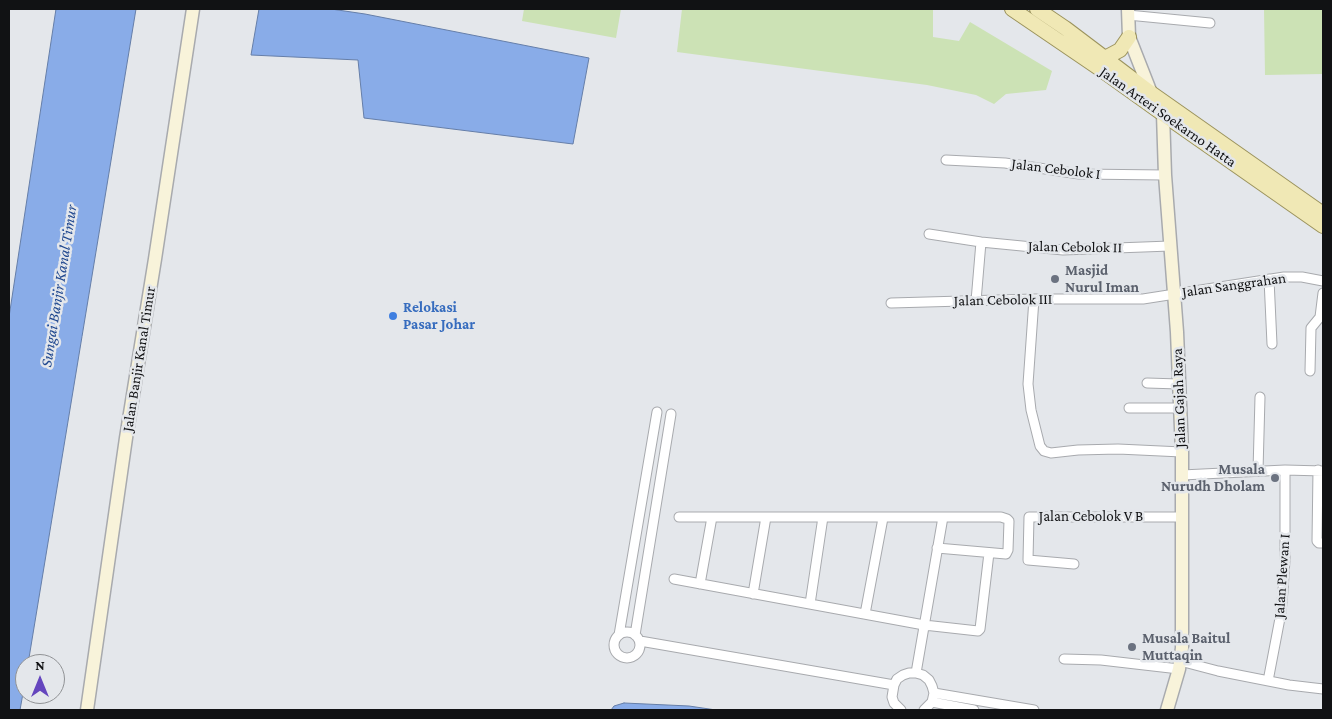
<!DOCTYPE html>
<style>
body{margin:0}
#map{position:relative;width:1332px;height:719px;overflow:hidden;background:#e4e7eb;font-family:"Crimson Pro",serif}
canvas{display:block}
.frame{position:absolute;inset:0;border:10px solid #111214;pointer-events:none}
.north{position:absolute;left:15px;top:654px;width:50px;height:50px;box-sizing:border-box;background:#e4e7eb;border:1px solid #909295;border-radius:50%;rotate:0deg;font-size:14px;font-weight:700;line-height:20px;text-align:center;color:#111214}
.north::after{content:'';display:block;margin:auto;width:18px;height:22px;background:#6546be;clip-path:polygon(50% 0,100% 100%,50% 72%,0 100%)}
</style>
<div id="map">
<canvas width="1332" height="719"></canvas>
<div class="frame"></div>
<div class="north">N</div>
</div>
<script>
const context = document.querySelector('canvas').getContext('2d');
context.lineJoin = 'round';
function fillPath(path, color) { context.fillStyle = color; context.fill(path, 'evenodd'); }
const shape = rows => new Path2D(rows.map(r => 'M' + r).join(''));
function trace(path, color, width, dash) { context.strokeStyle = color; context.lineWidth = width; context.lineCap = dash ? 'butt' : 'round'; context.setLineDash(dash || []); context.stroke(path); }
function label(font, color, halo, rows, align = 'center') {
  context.font = font + ' "Crimson Pro",serif'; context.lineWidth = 5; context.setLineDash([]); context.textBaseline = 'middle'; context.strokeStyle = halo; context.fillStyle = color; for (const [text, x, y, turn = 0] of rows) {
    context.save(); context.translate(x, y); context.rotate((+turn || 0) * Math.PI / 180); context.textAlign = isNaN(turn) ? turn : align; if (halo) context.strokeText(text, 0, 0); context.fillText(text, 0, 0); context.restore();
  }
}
fillPath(shape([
 [524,9,621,9,616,38,522,21],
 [682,9,933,9,933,37,959,41,970,22,1052,71,1046,90,1006,94,994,104,976,95,927,85,677,52],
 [1264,9,1323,9,1323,74,1265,75]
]), '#cce2b5');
const water = shape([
 [56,9,136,9,28,664,25,664,25,682,20,710,9,710,9,317,56,9],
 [259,9,331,9,365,14,589,58,573,144,364,118,358,60,251,55,259,9],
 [624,703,689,706,716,710,611,710,614,706,624,703]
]);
fillPath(water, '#89ace8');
trace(water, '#657ea8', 1);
const street = shape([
 [1128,15,1210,23],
 [946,160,1005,163,1079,174,1165,175],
 [929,234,981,242,1063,250,1170,246],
 [1269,279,1272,344],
 [1034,299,1028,384,1031,410,1040,446,1044,451,1051,453,1078,450,1118,449,1182,452],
 [976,301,981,242],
 [891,303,1034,299,1143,299,1284,277,1302,277,1323,281],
 [1310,371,1311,328,1320,317,1323,293],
 [1147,383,1179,384],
 [1129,408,1180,408],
 [1318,470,1317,541,1319,543,1323,543],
 [1258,471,1260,397],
 [1182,475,1285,470,1323,471],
 [679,517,1001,517,1007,519,1009,521,1008,550,1006,554,937,548],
 [1074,564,1028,560,1029,517,1182,517],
 [674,579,924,625,978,631,980,629,989,553],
 [700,584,712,517],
 [753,594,766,517],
 [810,604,823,517],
 [865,614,883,518],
 '614 645a13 13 0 1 1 26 0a13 13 0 1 1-26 0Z',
 [619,635,657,412],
 [635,635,671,414],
 [640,641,894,685],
 [1064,659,1101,660,1179,669],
 [1180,661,1218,671,1289,685,1323,689],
 [916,673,943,517],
 [1268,681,1281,613,1283,591,1285,560,1285,470],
 [934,693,1034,710],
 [932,702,974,710],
 [901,710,894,703,892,697,894,685,897,679,903,675,909,673,916,673,923,675,929,680,932,686,934,693,932,702,924,710]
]);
const secondary = shape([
 [1128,9,1129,37,1151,93,1163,114,1165,175,1177,332,1182,452,1182,648,1179,669,1167,710],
 [87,710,126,438,155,259,193,9]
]);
const primary = shape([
 [1012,9,1103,71,1163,114,1323,226],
 [1037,9,1065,28,1151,93,1323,214],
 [1105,58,1120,50,1129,37]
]);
trace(street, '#a8aaae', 11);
trace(secondary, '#a8aaae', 15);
trace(primary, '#9b935d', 16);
trace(street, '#fff', 9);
trace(secondary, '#f8f3da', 12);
trace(primary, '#f0e8b5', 14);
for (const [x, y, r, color] of [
 [1055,279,5,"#6b7280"],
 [393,316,5,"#3f7fe0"],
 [1275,478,5,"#6b7280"],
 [1132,647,5,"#6b7280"]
]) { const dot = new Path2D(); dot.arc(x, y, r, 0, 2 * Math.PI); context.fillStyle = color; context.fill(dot); trace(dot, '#e4e7eb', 2); }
label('15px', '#111214', '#e4e7eb', [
 ["Jalan Arteri Soekarno Hatta",1168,117,35],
 ["Jalan Cebolok I",1056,169,7],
 ["Jalan Cebolok II",1075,247,1],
 ["Jalan Sanggrahan",1234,285,-8],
 ["Jalan Cebolok III",1003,300,-1],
 ["Jalan Banjir Kanal Timur",139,359,-81],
 ["Jalan Gajah Raya",1179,398,-92],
 ["Jalan Cebolok V B",1091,516],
 ["Jalan Plewan I",1282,576,-86]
]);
label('bold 15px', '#5b616d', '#e4e7eb', [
 ["Masjid",1065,270],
 ["Nurul Iman",1065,287],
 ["Musala",1265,469,"right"],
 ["Nurudh Dholam",1265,486,"right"],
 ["Musala Baitul",1142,638],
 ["Muttaqin",1142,655]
], 'left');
label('bold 15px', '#366cbe', '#e4e7eb', [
 ["Relokasi",403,307],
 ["Pasar Johar",403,324]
], 'left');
label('italic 16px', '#20488f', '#e4e7eb', [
 ["Sungai Banjir Kanal Timur",59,286,-81]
]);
</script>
